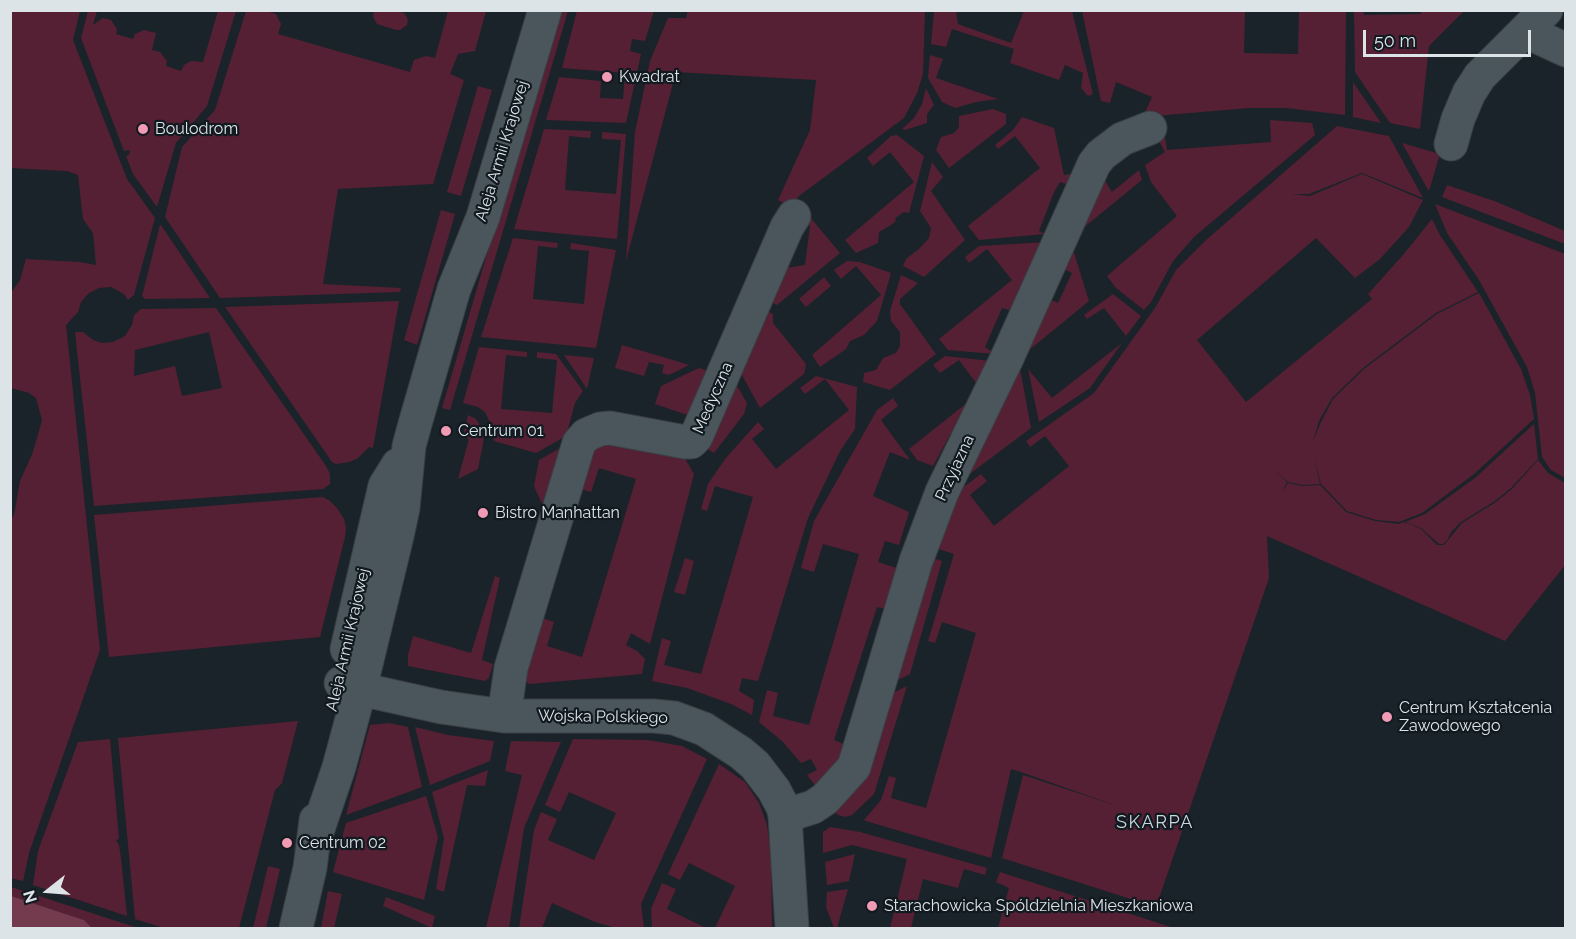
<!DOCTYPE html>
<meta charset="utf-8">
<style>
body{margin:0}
#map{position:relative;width:1576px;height:939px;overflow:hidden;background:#1a2329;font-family:Raleway,sans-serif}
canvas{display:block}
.frame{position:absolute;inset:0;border:12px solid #dde4e8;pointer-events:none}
.north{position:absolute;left:18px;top:861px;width:60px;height:60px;-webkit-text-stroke:4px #111a20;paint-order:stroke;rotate:253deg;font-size:16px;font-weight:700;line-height:24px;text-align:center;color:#dde4e8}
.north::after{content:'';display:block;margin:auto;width:21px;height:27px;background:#dde4e8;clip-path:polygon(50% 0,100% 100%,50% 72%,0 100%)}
.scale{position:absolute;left:1363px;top:30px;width:168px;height:27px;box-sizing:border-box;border:3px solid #dde4e8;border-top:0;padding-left:8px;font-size:18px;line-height:21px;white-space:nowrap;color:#dde4e8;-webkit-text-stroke:4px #111a20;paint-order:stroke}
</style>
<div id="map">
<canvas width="1576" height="939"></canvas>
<div class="frame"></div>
<div class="north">N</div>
<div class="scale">50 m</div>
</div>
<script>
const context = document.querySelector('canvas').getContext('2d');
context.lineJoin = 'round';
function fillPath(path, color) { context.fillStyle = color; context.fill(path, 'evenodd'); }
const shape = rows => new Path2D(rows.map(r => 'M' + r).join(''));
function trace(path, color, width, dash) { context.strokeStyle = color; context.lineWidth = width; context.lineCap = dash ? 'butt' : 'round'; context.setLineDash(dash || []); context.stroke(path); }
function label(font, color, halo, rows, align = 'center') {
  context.font = font + ' Raleway,sans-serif'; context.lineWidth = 4.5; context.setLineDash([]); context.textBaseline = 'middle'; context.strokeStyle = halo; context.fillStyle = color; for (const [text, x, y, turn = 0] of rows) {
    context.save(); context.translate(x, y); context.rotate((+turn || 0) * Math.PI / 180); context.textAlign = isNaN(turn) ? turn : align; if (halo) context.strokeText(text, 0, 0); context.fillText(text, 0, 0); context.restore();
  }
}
fillPath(shape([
 [688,10,925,11,923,74,917,93,904,118,799,196,791,207,778,200,810,130,816,80,676,72,626,261,635,132,650,61,668,18,686,18],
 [1421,10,1464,11,1429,46,1420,129,1390,123,1355,72,1354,11,1363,11,1364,15,1421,14],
 [10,11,80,11,73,40,127,179,155,218,134,295,128,300,124,294,111,287,99,288,89,293,81,302,78,312,66,325,100,650,29,853,23,881,10,878,10,520,14,515,20,481,33,452,42,420,36,398,29,393,11,388,11,293,20,280,26,259,79,262,96,265,93,233,83,219,78,175,67,171,11,168],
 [88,11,97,11,93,25,103,18,111,20,117,29,116,34,133,39,135,34,144,30,156,33,152,50,160,52,167,61,166,66,181,71,184,65,191,61,203,62,218,11,236,11,207,106,176,143,157,207,133,174,126,156,129,155,130,150,124,151,81,38],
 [246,11,265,11,276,14,281,24,278,34,410,72,414,60,426,56,435,58,448,11,486,11,475,51,458,54,450,74,464,80,433,184,338,189,323,284,401,288,400,292,220,298,165,217,182,147,215,110],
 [374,11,395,11,404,13,408,19,407,25,400,30,396,30,377,24,373,17],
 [558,11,568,11,450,410,442,408],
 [577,11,654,11,645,41,632,39,630,51,641,54,626,123,546,120,559,77,601,81,600,98,623,99,625,73,562,68],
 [934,11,956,11,958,24,1011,43,1024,11,1072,11,1093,94,1088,96,1081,88,1083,73,1065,65,1059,80,1010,63,1014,49,952,29,946,47,931,44],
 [1082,11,1245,11,1244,53,1298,54,1299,11,1346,11,1345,115,1286,108,1249,108,1143,117,1152,97,1116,82,1110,103,1101,101],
 [930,55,943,59,936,78,998,99,976,102,955,108,942,102,928,78],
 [1353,82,1381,123,1353,117],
 [478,86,492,90,461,196,447,192],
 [926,88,934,105,927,114,927,123,905,130,902,129,914,118,922,104],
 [993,109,1006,114,1006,124,949,168,936,150,941,137,954,133,959,127,959,116],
 [1022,117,1054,128,1064,175,1078,173,1073,186,1060,182,1054,192,1039,231,1045,234,979,240,968,226,1040,168,1015,136,998,149,995,145,1013,130],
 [1270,120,1312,123,1315,135,1194,237,1173,261,1151,302,1144,310,1116,288,1107,276,1177,216,1151,182,1145,165,1165,152,1157,137,1164,132,1167,150,1271,142],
 [1337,126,1389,136,1423,198,1362,173,1309,194,1292,194,1310,196,1362,174,1423,200,1409,227,1380,259,1355,278,1316,238,1197,340,1246,402,1372,299,1368,294,1403,255,1432,219,1440,235,1478,292,1436,313,1363,368,1332,398,1319,421,1313,442,1321,422,1333,399,1364,369,1437,314,1479,293,1521,369,1530,395,1534,419,1474,474,1422,513,1399,522,1376,520,1347,511,1321,484,1314,458,1320,484,1302,485,1288,482,1273,469,1287,482,1282,493,1288,483,1302,486,1320,485,1346,512,1375,521,1399,524,1403,522,1412,525,1421,529,1437,545,1444,545,1462,523,1496,502,1512,489,1538,460,1548,473,1565,483,1565,565,1505,641,1267,536,1269,578,1156,907,1002,858,1023,775,1120,807,1021,772,1011,769,991,858,866,821,864,820,881,800,889,776,896,778,891,798,926,808,976,633,942,622,935,643,928,641,954,554,932,547,949,498,981,474,987,481,970,495,994,526,1069,466,1045,436,1030,447,1026,441,1094,393,1155,308,1176,270,1205,241],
 [544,129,591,131,590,138,569,136,565,190,616,194,621,140,602,139,602,132,626,134,617,239,514,229],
 [897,135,924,156,909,213,904,212,895,218,896,221,891,225,879,232,878,243,856,253,845,240,914,182,890,152,873,166,867,158,891,136],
 [1402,143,1440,154,1429,191,1427,188],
 [932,162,943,177,931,191,965,240,924,277,903,266,906,259,919,249,929,238,931,228,920,211],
 [1139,170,1142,180,1072,237,1104,179,1112,192],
 [1447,185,1497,202,1565,231,1565,244,1442,197],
 [1435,204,1565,254,1565,478,1551,470,1542,457,1535,393,1527,367,1479,280,1447,233],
 [441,210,455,214,417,345,404,340],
 [805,211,840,253,777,305,763,298,774,270,805,265,810,226,801,215],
 [160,225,161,225,210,298,145,299,142,296],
 [513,238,558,243,557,248,538,246,533,299,584,304,589,251,570,249,571,243,616,250,596,348,481,337],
 [1048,242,1017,312,1002,308,985,347,995,354,948,350,939,339,1012,280,987,249,969,263,965,257,979,246],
 [1072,246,1089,301,1023,355,1045,297,1058,303,1072,273,1058,266],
 [847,261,860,262,891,273,877,321,864,335,850,341,846,349,820,367,812,355,881,295,856,266,841,279,834,270],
 [901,275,918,283,900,299,900,304,936,354,890,390,863,382,864,373,876,370,883,358,896,353,900,346,900,332,891,321,890,311],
 [824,277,831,286,806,307,799,299],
 [1113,294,1141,316,1126,336,1104,308,1087,319,1084,315],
 [399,301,373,448,369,447,358,458,350,462,336,464,332,462,225,307],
 [216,308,326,466,330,474,330,484,323,489,94,506,75,332,83,332,93,340,102,343,113,342,125,336,132,325,134,315,141,309],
 [209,332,222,388,182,396,175,366,134,376,135,350],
 [761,308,773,314,773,323,806,364,804,374,760,408,736,364],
 [1122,343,1090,388,1039,422,1028,369,1052,398],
 [622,345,673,360,689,365,669,375,662,373,664,365,649,362,644,376,615,368],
 [479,347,527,352,527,357,506,355,501,409,552,413,557,360,537,358,537,352,556,354,583,391,575,403,566,436,536,453,494,441,492,427,485,412,478,407,463,403],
 [564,355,594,358,587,389],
 [945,356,1000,362,965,440,951,433,933,466,917,460,909,449,982,391,959,360,940,373,933,365],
 [1019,363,1031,428,963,479],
 [699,368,719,374,699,419,655,404,661,386],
 [730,374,747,403,744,414,714,453,709,450,703,437],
 [816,376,857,387,855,429,840,451,808,518,758,681,742,678,739,691,754,700,752,715,731,704,687,688,652,681,662,638,671,641,664,665,701,674,753,497,715,486,707,511,701,509,708,484,725,459,758,422,764,429,752,439,776,469,849,410,825,379,805,394,800,388],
 [893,398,898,406,881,420,910,460,890,452,873,496,909,512,899,545,885,541,878,562,903,570,890,610,877,607,834,740,846,745,844,755,818,789,807,775,817,770,811,759,801,763,783,742,759,722,767,690,778,693,773,716,809,725,859,554,823,544,814,572,801,568,814,521,877,410],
 [468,415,476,419,480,425,484,435,483,444,478,469,458,479,469,439,463,436],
 [1534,424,1538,459,1511,488,1495,501,1461,522,1451,532,1448,539,1443,544,1439,544,1421,528,1405,522,1425,514,1475,478],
 [610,439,683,455,694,474,650,644,631,633,626,645,637,651,645,659,642,674,529,684,522,676,539,617,554,622,547,646,582,657,636,479,599,468,591,492,577,488,586,452],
 [562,447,546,504,541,502,534,486,539,460],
 [323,497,330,501,337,508,344,519,346,528,345,537,320,637,109,657,94,515],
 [929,557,942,561,910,674,888,685],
 [685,558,694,561,685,595,674,592],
 [495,576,500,578,482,660,493,664,489,678,485,681,408,666,408,655,413,636,471,653],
 [907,686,874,794,852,815,845,817,838,815,835,812,885,697],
 [298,721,282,783,275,790,239,928,164,928,135,919,118,738],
 [389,723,408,727,422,787,346,815,370,725],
 [415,727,448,735,494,741,490,761,430,785],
 [110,739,119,839,116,840,119,845,121,858,127,916,33,885,38,851,78,742],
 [573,739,648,740,682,746,707,759,641,904,644,928,616,928,595,922,552,903,542,928,519,928,534,830,541,812,557,819,548,840,594,860,616,813,569,792,560,812,545,805],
 [511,741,561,742,524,828,509,928,486,928,522,775,505,771],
 [719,764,745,782,759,803,767,825,771,854,772,928,715,928,735,886,689,863,680,880,668,874],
 [488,770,485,786,467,785,444,892,436,889,444,838,432,792],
 [426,796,438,837,424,900,333,872,346,823],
 [830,827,860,832,987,868,985,875,964,869,958,888,923,879,911,928,890,928,907,859,852,845,823,853,823,832],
 [855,854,849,881,827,885,825,862],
 [268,866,280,869,266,928,253,928],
 [1000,872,1174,928,998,928,1009,888,996,882],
 [662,883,676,889,667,909,706,928,652,928,651,909],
 [11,887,138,928,92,928,84,920,11,896],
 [848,889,837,928,834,928,826,907,827,892],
 [328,891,342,894,334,928,321,928],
 [386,897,435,916,432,928,383,906]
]), '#552033');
fillPath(shape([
 [11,896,84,920,92,928,11,928]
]), '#743b4e');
const minor = shape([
 [1525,31,1566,50],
 [1451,144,1458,119,1469,93,1480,76,1546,10],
 [347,649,385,486,398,465],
 [341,683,360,689,441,707,504,716,654,716,674,718,704,729,741,753,755,765,774,790,783,807,785,816,792,928],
 [504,716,511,668,579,443,586,435,600,429,610,428,685,442,691,442,696,437,787,227,794,216],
 [785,816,813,807,825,799,854,767,916,561,942,492,1007,358,1094,164,1101,155,1122,139,1150,128],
 [314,841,339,767,360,689,397,536,403,508,409,446,415,424,454,289,483,217,545,10],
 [296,928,310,868,316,820]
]);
trace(minor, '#394045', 35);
trace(minor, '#4b555c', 33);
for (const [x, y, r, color] of [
 [607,77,6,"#f19ab4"],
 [143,129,6,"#f19ab4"],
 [446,431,6,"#f19ab4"],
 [483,513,6,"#f19ab4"],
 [1387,717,6,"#f19ab4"],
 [287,843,6,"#f19ab4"],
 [872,906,6,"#f19ab4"]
]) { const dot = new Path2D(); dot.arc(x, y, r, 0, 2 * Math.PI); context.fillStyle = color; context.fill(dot); trace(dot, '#111a20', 2); }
label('16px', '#dde4e8', '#111a20', [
 ["Kwadrat",619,77],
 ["Boulodrom",155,129],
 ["Centrum 01",458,431],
 ["Bistro Manhattan",495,513],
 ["Centrum Kształcenia",1399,708],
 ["Zawodowego",1399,726],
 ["Centrum 02",299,843],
 ["Starachowicka Spóldzielnia Mieszkaniowa",884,906]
], 'left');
label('16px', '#dde4e8', '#111a20', [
 ["Aleja Armii Krajowej",502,151,-73],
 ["Medyczna",713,398,-66],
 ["Przyjazna",955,468,-65],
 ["Aleja Armii Krajowej",348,640,-77],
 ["Wojska Polskiego",603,717,1]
]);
context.letterSpacing = '1.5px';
label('18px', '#cbd7df', '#111a20', [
 ["SKARPA",1155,823]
]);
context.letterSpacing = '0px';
</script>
